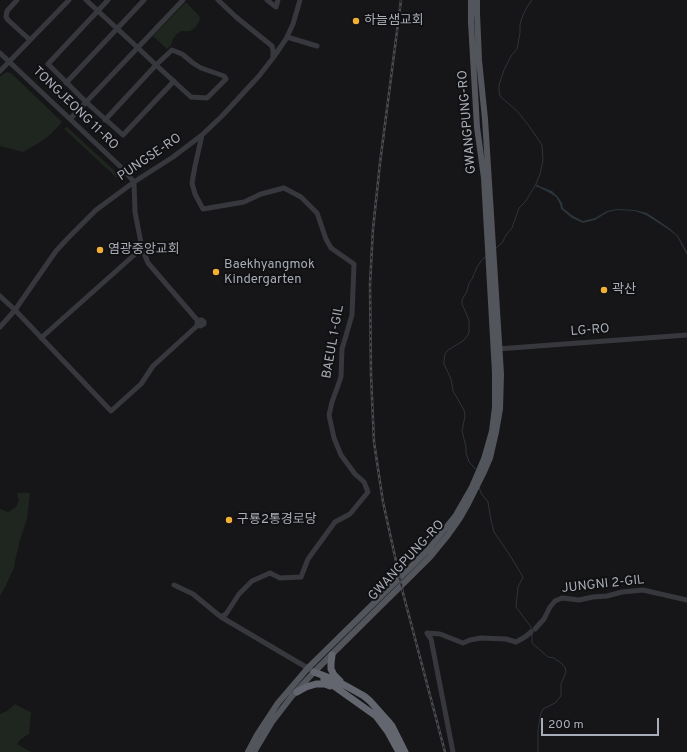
<!DOCTYPE html>
<meta charset="utf-8">
<style>
body{margin:0}
#map{position:relative;width:687px;height:752px;overflow:hidden;background:#161618;font-family:Overpass,sans-serif}
canvas{display:block}
.scale{position:absolute;left:541px;top:718px;width:118px;height:18px;box-sizing:border-box;border:2px solid #a8adb8;border-top:0;padding-left:5px;font-size:12px;line-height:14px;white-space:nowrap;color:#a8adb8;-webkit-text-stroke:3px #111113;paint-order:stroke}
</style>
<div id="map">
<canvas width="687" height="752"></canvas>
<div class="scale">200 m</div>
</div>
<script>
const context = document.querySelector('canvas').getContext('2d');
context.lineJoin = 'round';
function fillPath(path, color) { context.fillStyle = color; context.fill(path, 'evenodd'); }
const shape = rows => new Path2D(rows.map(r => 'M' + r).join(''));
function trace(path, color, width, dash) { context.strokeStyle = color; context.lineWidth = width; context.lineCap = dash ? 'butt' : 'round'; context.setLineDash(dash || []); context.stroke(path); }
function label(font, color, halo, rows, align = 'center') {
  context.font = font + ' Overpass,"Noto Sans KR",sans-serif'; context.lineWidth = 4; context.setLineDash([]); context.textBaseline = 'middle'; context.strokeStyle = halo; context.fillStyle = color; for (const [text, x, y, turn = 0] of rows) {
    context.save(); context.translate(x, y); context.rotate((+turn || 0) * Math.PI / 180); context.textAlign = isNaN(turn) ? turn : align; if (halo) context.strokeText(text, 0, 0); context.fillText(text, 0, 0); context.restore();
  }
}
fillPath(shape([
 [186,2,200,17,199,22,195,28,190,31,181,31,176,35,173,39,171,45,167,49,153,36],
 [7,72,11,73,62,122,51,134,42,141,23,152,0,146,0,77,3,74],
 [67,127,118,174,117,178,64,129],
 [17,493,30,493,27,519,20,540,15,561,14,568,5,587,0,596,0,509,8,512,16,507,19,500],
 [15,704,22,708,31,712,29,734,21,739,17,744,31,752,0,752,0,714,7,711,13,706]
]), '#1e261f');
fillPath(shape([
 [537,184,539,186,552,191,558,197,562,203,563,208,573,216,583,221,595,218,607,211,617,209,635,210,647,213,669,228,678,236,687,252,687,255,677,236,668,229,646,215,635,211,617,210,608,212,595,220,583,223,572,218,561,209,560,204,556,197,550,193,538,187,536,187]
]), '#2c353c');
trace(shape([
 [496,248,502,243,506,235,512,228,519,208,525,202,535,186,540,174,543,160,542,145,529,126,518,112,500,96,499,91,499,85,504,70,511,56,517,49,520,33,520,24,523,15,527,7,532,0],
 [475,469,473,466,469,462,466,453,466,447,462,431,465,416,464,410,453,391,451,379,444,364,444,361,445,354,448,350,463,341,468,335,469,332,469,320,462,304,462,300,467,291,469,283,472,279,477,267,482,260,486,256],
 [479,487,481,493,488,502,491,520,494,532,511,557,523,577,518,587,516,607,531,627,531,630],
 [532,633,532,643,548,657,554,658,561,663,565,667,566,672,561,684,561,696,555,703,543,709,541,713,538,729,538,752]
]), '#2c353c', 1);
trace(shape([
 [17,0,7,11,6,17,8,20,30,40],
 [86,0,137,47,156,65,191,97,207,98,226,79,224,76,201,68,193,63,182,54,172,50,156,65,105,120],
 [108,0,48,64,86,102,123,135,174,81],
 [218,0,236,17,272,46,273,51,273,57],
 [267,0,276,7,278,0],
 [287,37,317,46],
 [0,53,123,169,134,182,135,212,142,248,148,263,198,321,197,323,198,325,200,326,204,324,204,322,202,320,200,320,198,321],
 [0,71,69,0],
 [66,83,144,0],
 [70,119,183,0],
 [0,296,15,310,111,411,141,384,153,366,198,325],
 [0,327,15,310,56,251,69,237,96,210,134,182,173,157,202,135,222,116,259,76,273,58,286,39,293,24,300,0],
 [41,338,142,248],
 [497,349,687,335],
 [174,585,193,594,221,617,226,614,239,594,252,581,270,573,280,578,301,577,308,559,335,522,350,514,368,492,364,482,355,474,341,455,334,438,329,415,332,402,341,377,342,349,352,315,354,264,331,248,326,239,317,213,301,197,284,188,261,194,244,202,203,209,195,194,192,183,195,166,202,135],
 [221,617,311,670],
 [535,629,544,619,550,607,555,601,562,598,579,600,593,597,607,596,622,592,643,590,687,600],
 [427,633,431,639,453,752],
 [427,633,440,634,463,643,470,640,481,638,506,639,516,642,525,637,531,632]
]), '#37383d', 5);
trace(shape([
 [248,752,257,735,278,703,308,668,428,550,456,515,472,487,484,459,492,431,495,407,495,373,484,178,477,127,471,22,471,0],
 [254,752,272,722,292,696,314,672,430,557,448,535,460,518,468,504,483,474,490,458,496,432,500,409,501,374,485,119,479,60,477,13,477,0]
]), '#53555c', 6);
trace(shape([
 [332,655,331,663,331,669,334,675,340,681],
 [314,672,335,680,348,687,364,696,370,701,387,720,392,726,405,752],
 [324,679,376,716,388,732,399,752],
 [297,692,306,687,316,684,325,684,330,686]
]), '#63666e', 7);
const rail = shape([
 [401,0,380,163,373,229,370,284,371,375,374,442,383,502,403,593,445,752]
]);
trace(rail, '#4a4c52', 2.5);
trace(rail, '#111113', 1, [3]);
for (const [x, y, r, color] of [
 [356,21,4,"#f2b134"],
 [100,250,4,"#f2b134"],
 [216,272,4,"#f2b134"],
 [604,290,4,"#f2b134"],
 [229,520,4,"#f2b134"]
]) { const dot = new Path2D(); dot.arc(x, y, r, 0, 2 * Math.PI); context.fillStyle = color; context.fill(dot); trace(dot, '#111113', 1.5); }
label('13px', '#a8adb8', '#111113', [
 ["하늘샘교회",364,21],
 ["염광중앙교회",108,250],
 ["Baekhyangmok",224,265],
 ["Kindergarten",224,280],
 ["곽산",612,290],
 ["구룡2통경로당",237,520]
], 'left');
label('13px', '#a8adb8', '#111113', [
 ["TONGJEONG 11-RO",75,109,44],
 ["GWANGPUNG-RO",468,122,-95],
 ["PUNGSE-RO",150,158,-34],
 ["LG-RO",590,331,-4],
 ["BAEUL 1-GIL",334,342,-80],
 ["GWANGPUNG-RO",407,561,-47],
 ["JUNGNI 2-GIL",603,585,-6]
]);
</script>
